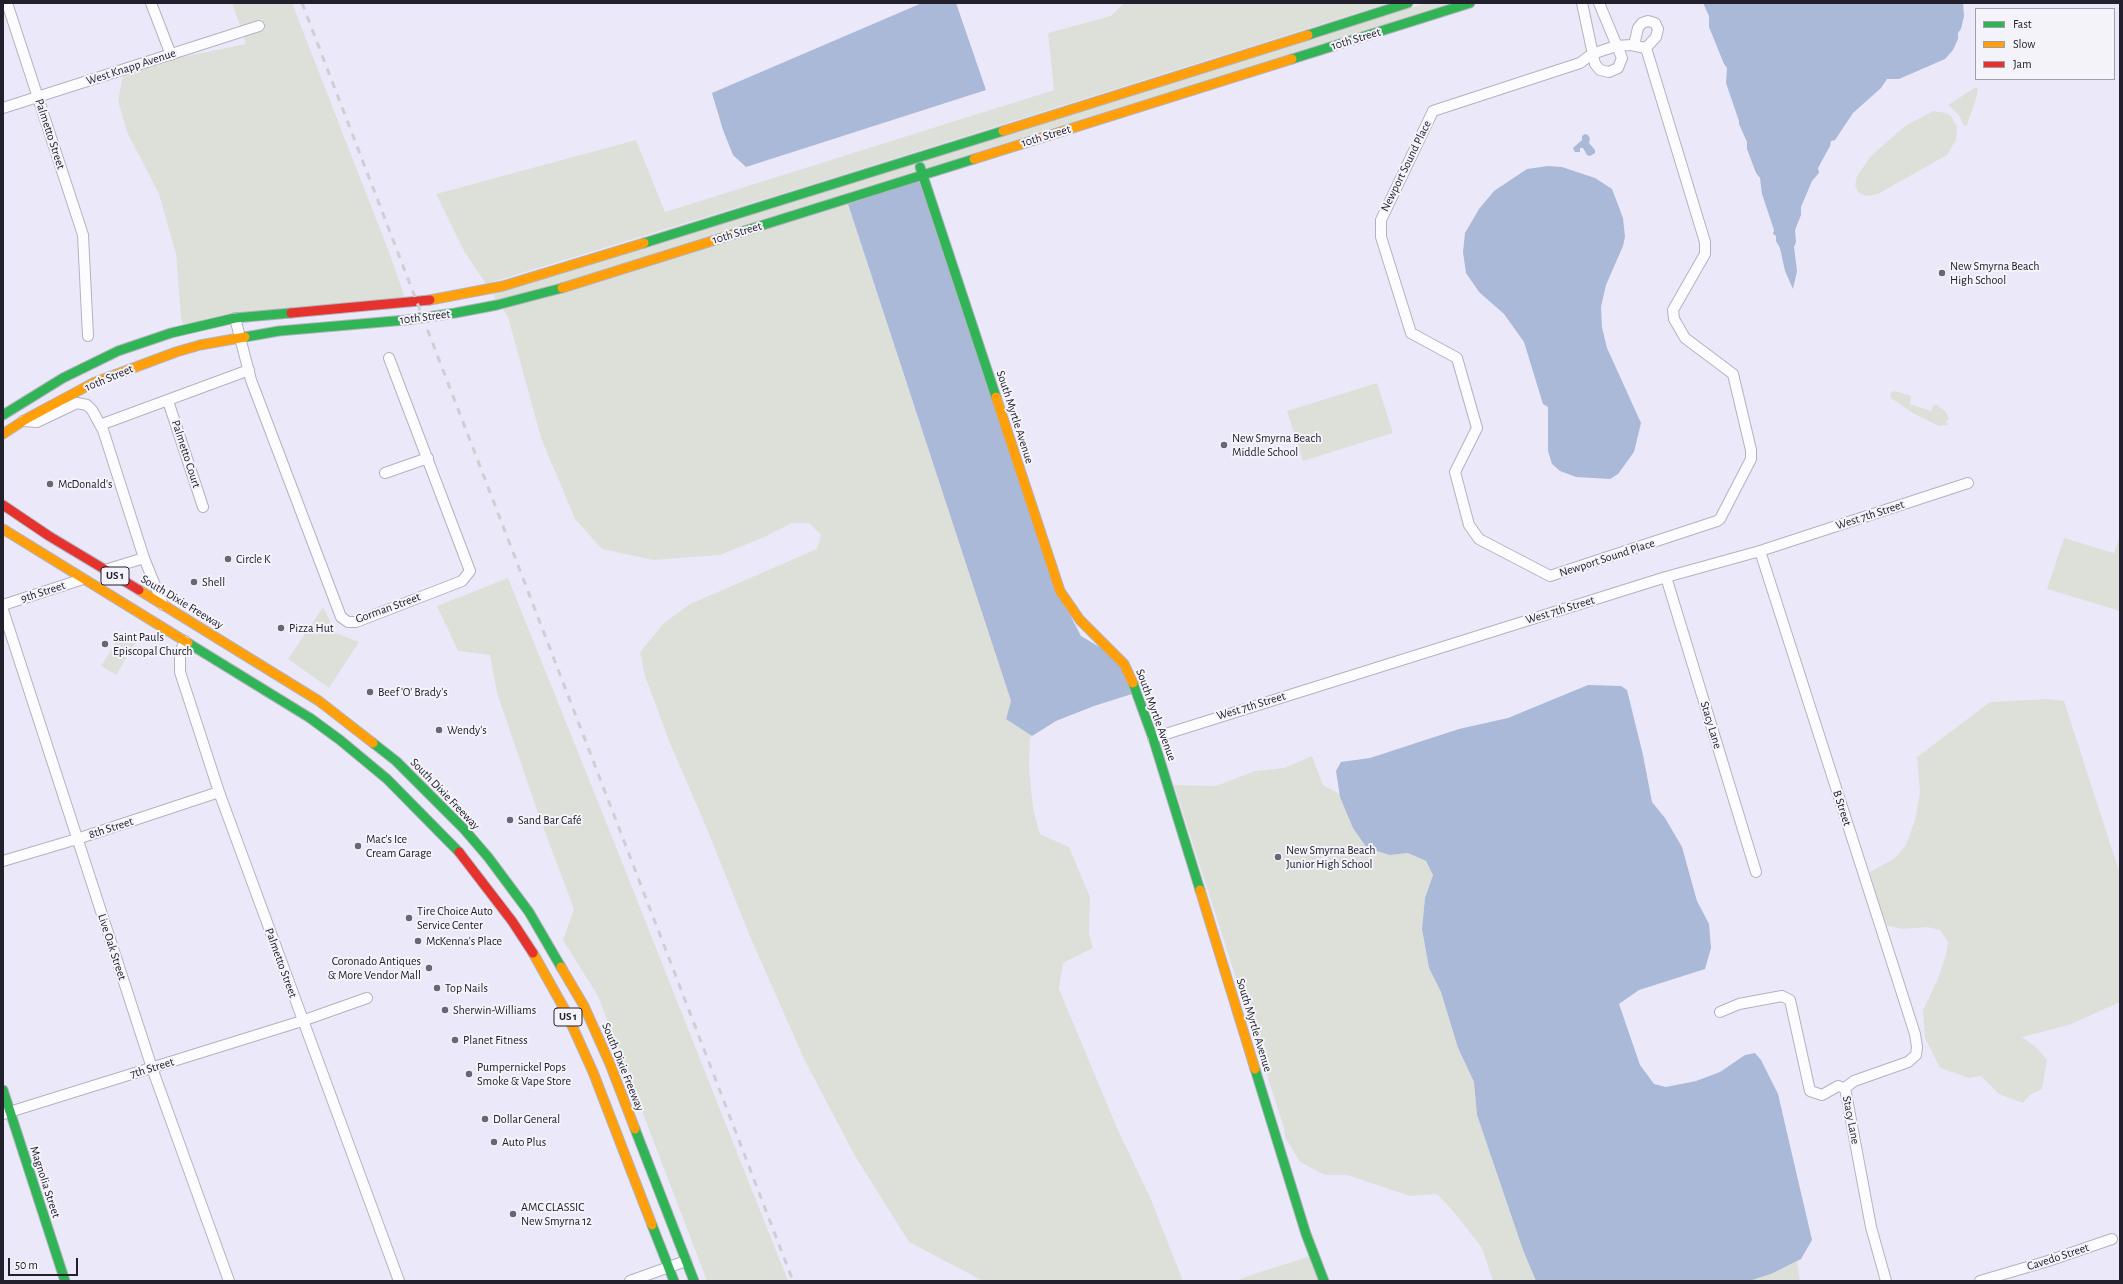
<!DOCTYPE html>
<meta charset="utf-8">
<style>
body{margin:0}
#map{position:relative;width:2123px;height:1284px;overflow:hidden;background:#ebe9f9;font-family:"Alegreya Sans",sans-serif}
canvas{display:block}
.frame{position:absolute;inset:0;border:4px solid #22202d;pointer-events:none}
.legend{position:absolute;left:1975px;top:8px;width:140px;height:72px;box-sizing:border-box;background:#f4f3fa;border:1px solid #a09fa8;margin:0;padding:5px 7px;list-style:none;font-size:12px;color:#22202d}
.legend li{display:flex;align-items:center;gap:8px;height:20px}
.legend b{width:20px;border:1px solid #a09fa8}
.scale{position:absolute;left:8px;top:1258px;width:70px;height:18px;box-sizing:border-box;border:2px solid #22202d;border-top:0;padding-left:5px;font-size:12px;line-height:14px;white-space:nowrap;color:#22202d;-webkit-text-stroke:3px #f4f3fa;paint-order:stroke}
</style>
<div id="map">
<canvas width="2123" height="1284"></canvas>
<div class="frame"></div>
<ul class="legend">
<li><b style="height:5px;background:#30b455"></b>Fast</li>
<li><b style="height:5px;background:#ff9f0a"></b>Slow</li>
<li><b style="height:5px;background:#e5322d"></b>Jam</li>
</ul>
<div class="scale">50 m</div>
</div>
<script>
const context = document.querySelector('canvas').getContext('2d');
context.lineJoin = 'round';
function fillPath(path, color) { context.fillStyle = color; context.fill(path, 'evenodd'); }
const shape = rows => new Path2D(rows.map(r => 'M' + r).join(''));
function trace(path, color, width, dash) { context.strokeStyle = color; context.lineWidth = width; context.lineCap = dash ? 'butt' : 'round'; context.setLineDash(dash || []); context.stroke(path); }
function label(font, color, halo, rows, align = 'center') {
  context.font = font + ' "Alegreya Sans",sans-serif'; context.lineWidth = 4; context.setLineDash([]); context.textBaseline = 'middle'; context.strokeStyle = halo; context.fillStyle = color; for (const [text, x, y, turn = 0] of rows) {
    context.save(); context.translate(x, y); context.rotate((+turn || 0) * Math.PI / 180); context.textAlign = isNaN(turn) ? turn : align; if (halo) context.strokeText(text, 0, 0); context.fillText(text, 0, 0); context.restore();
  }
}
fillPath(shape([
 [232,3,292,3,389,252,405,298,183,324,181,317,176,254,159,194,127,132,118,101,123,75,177,58,246,44,244,36,265,30,262,19,240,26],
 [1124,3,1389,3,800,188,486,284,464,251,436,194,636,140,665,212,1054,90,1048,33,1111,16],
 [1426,3,1452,3,926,168,923,161],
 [1976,87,1978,89,1976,99,1967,125,1964,126,1959,115,1948,105],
 [1933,111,1946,113,1951,116,1957,127,1956,140,1947,155,1878,194,1866,196,1858,192,1855,185,1857,176,1871,156,1905,126],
 [914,164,916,171,563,282,496,300,493,294],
 [848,204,1011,701,1006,719,1032,736,1030,738,1029,767,1033,809,1040,834,1069,847,1090,897,1089,934,1093,948,1063,963,1059,989,1117,1128,1150,1197,1183,1281,983,1281,909,1242,855,1156,804,1059,749,934,707,829,669,741,645,676,640,652,664,623,690,604,817,549,821,535,809,523,792,523,762,538,720,555,653,560,602,549,575,519,541,438,508,317,503,309],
 [1377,383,1393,433,1303,461,1287,411],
 [1895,391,1911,396,1910,404,1931,411,1934,404,1937,405,1946,412,1949,419,1946,422,1948,425,1939,426,1911,412,1891,398,1890,393],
 [2120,535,2120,611,2047,589,2064,538,2114,553],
 [508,578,612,837,788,1281,707,1281,598,996,563,940,574,909,539,816,497,693,490,655,458,651,437,606],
 [323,607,336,633,359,642,329,688,288,659],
 [121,634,136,642,116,675,101,666],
 [2049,699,2064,701,2120,874,2120,1002,2069,1025,2022,1037,2037,1048,2047,1060,2042,1089,2030,1095,2023,1103,1999,1094,1981,1076,1969,1078,1940,1068,1925,1038,1923,1010,1938,979,1946,955,1948,942,1940,930,1927,927,1903,929,1883,925,1870,872,1895,858,1906,845,1915,820,1920,792,1917,757,1990,702],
 [1312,756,1323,785,1340,794,1340,797,1390,855,1408,853,1426,861,1433,875,1425,898,1422,929,1429,968,1441,992,1458,1048,1474,1082,1477,1115,1523,1250,1536,1281,1493,1281,1482,1248,1453,1211,1437,1194,1410,1196,1347,1175,1325,1175,1300,1162,1285,1137,1284,1128,1174,785,1216,786,1255,771,1284,768],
 [1314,1255,1324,1281,1235,1281,1254,1274],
 [1797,1261,1800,1281,1749,1281,1771,1274]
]), '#dde0d9');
fillPath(shape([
 [922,3,956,3,986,90,746,167,733,155,723,130,712,93],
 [1703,3,1963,3,1964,16,1961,29,1958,33,1958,39,1953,50,1945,59,1899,79,1887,79,1881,88,1853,113,1835,140,1831,141,1830,146,1818,168,1819,173,1812,181,1801,207,1801,215,1795,230,1796,242,1794,247,1797,271,1793,289,1785,271,1780,248,1776,241,1776,236,1773,234,1774,230,1762,194,1760,178,1756,173,1747,149,1747,142,1739,124,1739,121,1726,83,1727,68,1724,64,1709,27,1709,16],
 [1585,134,1588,135,1590,139,1589,143,1595,150,1595,153,1590,156,1587,155,1583,148,1580,148,1580,152,1575,152,1573,148,1582,140,1582,136],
 [1548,166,1562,167,1595,178,1612,189,1623,218,1625,237,1623,246,1606,285,1601,307,1602,327,1607,348,1641,423,1634,452,1618,474,1610,479,1576,477,1560,471,1552,464,1548,451,1548,407,1543,404,1524,342,1504,314,1479,292,1466,273,1463,252,1465,233,1479,209,1494,191,1527,169],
 [919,181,1068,611,1081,636,1101,648,1121,668,1132,694,1094,706,1056,721,1032,736,1006,719,1011,701,848,204],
 [1588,685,1621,686,1627,690,1643,755,1652,802,1665,818,1682,847,1697,901,1709,924,1711,948,1705,969,1639,990,1619,1004,1640,1065,1654,1084,1666,1087,1696,1081,1720,1072,1745,1055,1755,1053,1761,1060,1778,1094,1812,1240,1801,1259,1771,1274,1749,1281,1536,1281,1523,1250,1477,1115,1474,1082,1458,1048,1441,992,1429,968,1422,929,1425,898,1433,875,1426,861,1408,853,1390,855,1367,848,1353,828,1340,797,1336,771,1341,762,1370,758,1459,729,1508,718]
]), '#aab9d7');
const street = shape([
 [7,3,83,235,88,336],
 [151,3,171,55],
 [1582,3,1595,64,1600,70,1609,72,1618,68,1622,58,1599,3],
 [1631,45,1646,48,1705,242,1705,254,1673,310,1674,319,1685,338,1733,374,1751,450,1751,459,1720,519,1717,521,1550,576,1479,539,1469,525,1455,472,1477,428,1457,358,1411,333,1381,237,1381,220,1433,111,1580,63,1592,54,1616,46,1631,45],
 [1634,45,1638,28,1642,23,1648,21,1655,23,1658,29,1656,37,1646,48],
 [3,108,259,26],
 [235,318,251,380,341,617,348,622,356,622,462,581,470,571,389,358],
 [168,401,203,507],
 [23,421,37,422,77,403,87,405,92,410,103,430,144,558,163,605],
 [100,425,249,370],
 [385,473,428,458],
 [1760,551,1915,1034,1917,1047,1916,1055,1908,1062,1854,1081,1845,1088],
 [105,570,144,558],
 [1666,577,1756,872],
 [3,605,83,579],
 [3,610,152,1068,229,1281],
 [185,641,180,653,180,672,219,792,399,1281],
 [1153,738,1666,577,1760,551,1968,483],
 [3,861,77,839,219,792],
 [1720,1012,1739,1004,1782,996,1790,1000,1810,1091,1822,1095,1838,1086,1845,1088,1871,1227,1886,1281],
 [3,1114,302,1021,367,998],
 [630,1281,686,1261],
 [1980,1281,2048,1261,2112,1239]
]);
const fast = shape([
 [1308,35,1408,3],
 [1292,59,1470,3],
 [920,167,996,397],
 [731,235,974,159],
 [644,243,1003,131],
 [245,337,279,331,406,320,455,313,497,305,562,288],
 [3,415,63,378,118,351,171,333,235,318,291,313],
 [188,643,310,718,340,740,387,779,459,852],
 [1133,683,1153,738,1200,890],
 [373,743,396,761,463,828,488,857,529,912,561,967],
 [1255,1069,1306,1234,1324,1281],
 [3,1090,65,1281],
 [635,1129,694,1281],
 [652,1225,674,1281]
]);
const slow = shape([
 [1003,131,1308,35],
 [974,159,1292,59],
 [562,288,731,235],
 [430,300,503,286,644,243],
 [996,397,1060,591,1080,620,1124,664,1133,683],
 [3,434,26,419,93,383,176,352,200,345,245,337],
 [3,529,188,643],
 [139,590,319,701,373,743],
 [1200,890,1255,1069],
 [533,953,565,1010,593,1072,652,1225],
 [561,967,584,1006,610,1064,635,1129]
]);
const jam = shape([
 [291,313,430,300],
 [3,505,49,536,139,590],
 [459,852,512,921,533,953]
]);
trace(street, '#b3b2bf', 12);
trace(fast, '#b3b2bf', 11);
trace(slow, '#b3b2bf', 11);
trace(jam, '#b3b2bf', 11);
trace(street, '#fcfcfe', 10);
trace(fast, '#30b455', 9);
trace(slow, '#ff9f0a', 9);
trace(jam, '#e5322d', 9);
trace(shape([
 [302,3,793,1281]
]), '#cfcfd3', 3, [7, 7]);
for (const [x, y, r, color] of [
 [1942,273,4,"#686674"],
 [1224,445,4,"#686674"],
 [50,484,4,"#686674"],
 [228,559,4,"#686674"],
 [194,582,4,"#686674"],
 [281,628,4,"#686674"],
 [105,644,4,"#686674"],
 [370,692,4,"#686674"],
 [439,730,4,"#686674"],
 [510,820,4,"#686674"],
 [358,846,4,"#686674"],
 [1278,857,4,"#686674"],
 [409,918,4,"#686674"],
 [418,941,4,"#686674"],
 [429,968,4,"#686674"],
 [437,988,4,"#686674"],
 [445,1010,4,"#686674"],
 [455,1040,4,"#686674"],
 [469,1074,4,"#686674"],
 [485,1119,4,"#686674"],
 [494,1142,4,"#686674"],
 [513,1214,4,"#686674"]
]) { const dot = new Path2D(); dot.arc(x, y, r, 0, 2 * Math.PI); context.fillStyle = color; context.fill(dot); trace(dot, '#f4f3fa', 1.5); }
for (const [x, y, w] of [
 [115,576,28],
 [568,1017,28]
]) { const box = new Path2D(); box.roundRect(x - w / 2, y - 9, w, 18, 3); context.fillStyle = '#f4f3fa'; context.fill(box); trace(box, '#22202d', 1); }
label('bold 11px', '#22202d', null, [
 ["US 1",115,576],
 ["US 1",568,1017]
]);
label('12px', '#22202d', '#f4f3fa', [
 ["10th Street",1356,39,-17],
 ["West Knapp Avenue",131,67,-18],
 ["Palmetto Street",50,134,72],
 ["10th Street",1046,136,-17],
 ["Newport Sound Place",1406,166,-64],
 ["10th Street",737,233,-17],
 ["10th Street",425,317,-7],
 ["10th Street",109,378,-23],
 ["South Myrtle Avenue",1015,417,72],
 ["Palmetto Court",186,454,72],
 ["West 7th Street",1870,515,-18],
 ["Newport Sound Place",1607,558,-18],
 ["9th Street",43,592,-18],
 ["South Dixie Freeway",182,602,31],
 ["Gorman Street",388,608,-20],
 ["West 7th Street",1560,610,-17],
 ["West 7th Street",1251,706,-17],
 ["South Myrtle Avenue",1156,715,70],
 ["Stacy Lane",1711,725,73],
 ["South Dixie Freeway",445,794,46],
 ["B Street",1842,808,72],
 ["8th Street",111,828,-18],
 ["Live Oak Street",112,947,72],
 ["Palmetto Street",281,963,70],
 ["South Myrtle Avenue",1254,1025,73],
 ["South Dixie Freeway",623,1067,68],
 ["7th Street",152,1068,-17],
 ["Stacy Lane",1851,1120,79],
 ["Magnolia Street",45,1182,72],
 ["Cavedo Street",2058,1257,-18]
]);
label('12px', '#22202d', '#f4f3fa', [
 ["New Smyrna Beach",1950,266],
 ["High School",1950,280],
 ["New Smyrna Beach",1232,438],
 ["Middle School",1232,452],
 ["McDonald's",58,484],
 ["Circle K",236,559],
 ["Shell",202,582],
 ["Pizza Hut",289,628],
 ["Saint Pauls",113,637],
 ["Episcopal Church",113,651],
 ["Beef 'O' Brady's",378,692],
 ["Wendy's",447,730],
 ["Sand Bar Café",518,820],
 ["Mac's Ice",366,839],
 ["Cream Garage",366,853],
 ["New Smyrna Beach",1286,850],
 ["Junior High School",1286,864],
 ["Tire Choice Auto",417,911],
 ["Service Center",417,925],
 ["McKenna's Place",426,941],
 ["Coronado Antiques",421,961,"right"],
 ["& More Vendor Mall",421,975,"right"],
 ["Top Nails",445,988],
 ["Sherwin-Williams",453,1010],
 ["Planet Fitness",463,1040],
 ["Pumpernickel Pops",477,1067],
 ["Smoke & Vape Store",477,1081],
 ["Dollar General",493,1119],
 ["Auto Plus",502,1142],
 ["AMC CLASSIC",521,1207],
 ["New Smyrna 12",521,1221]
], 'left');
</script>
